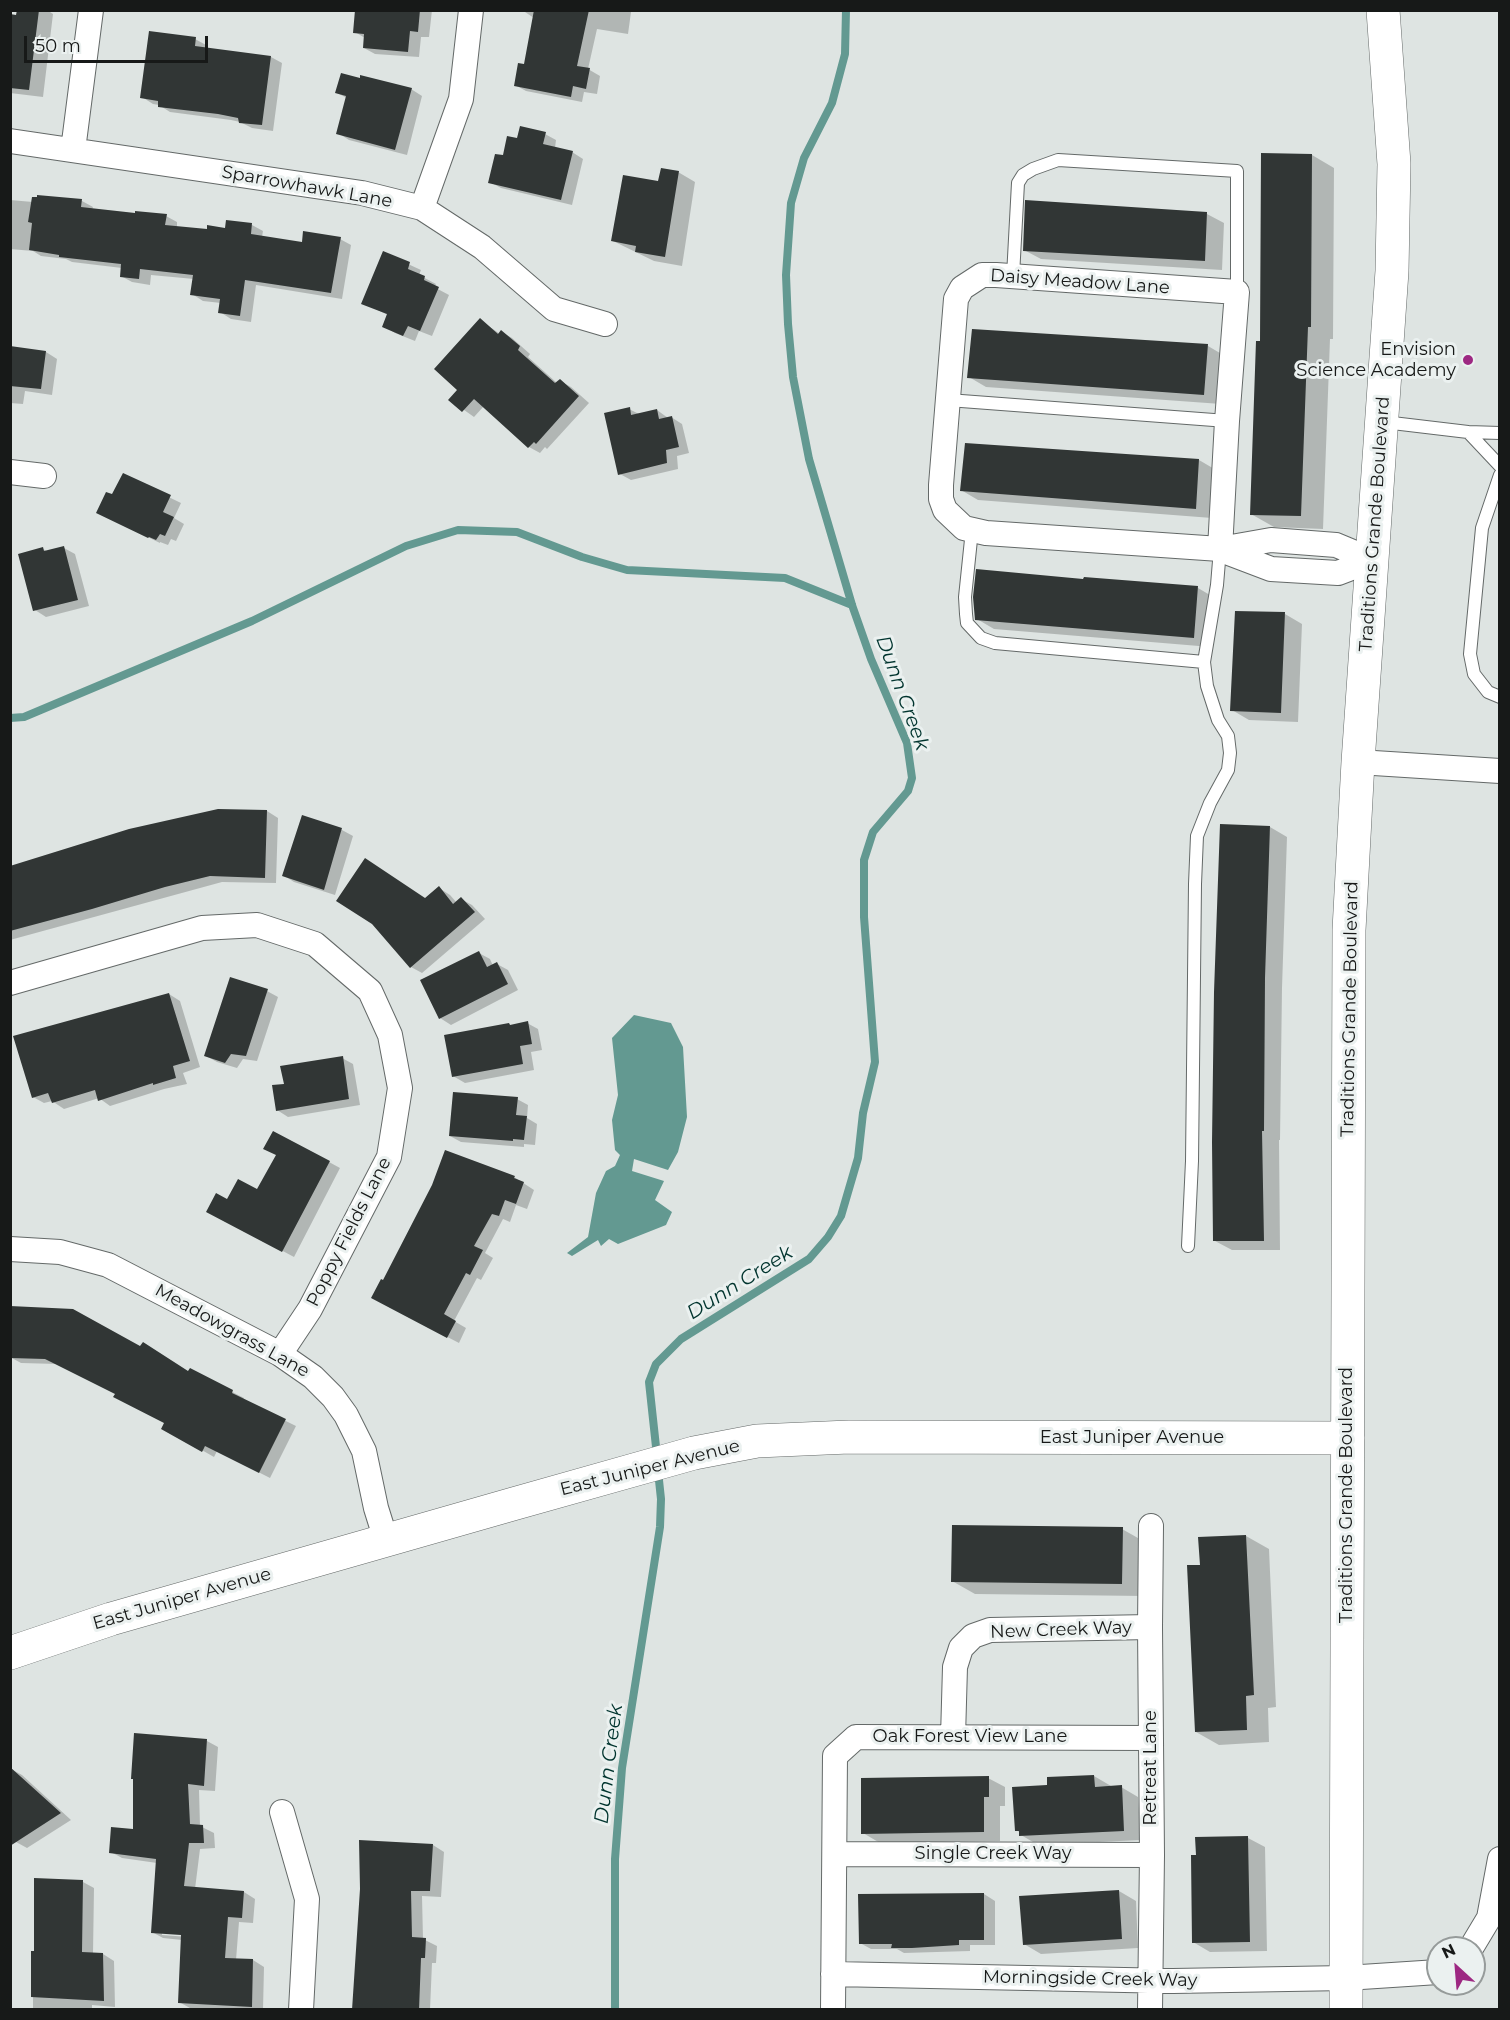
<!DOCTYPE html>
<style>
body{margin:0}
#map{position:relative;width:1510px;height:2020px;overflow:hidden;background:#dee4e2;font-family:Montserrat,sans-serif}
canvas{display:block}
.frame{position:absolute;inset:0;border:12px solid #171918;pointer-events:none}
.north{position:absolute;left:1426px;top:1936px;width:60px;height:60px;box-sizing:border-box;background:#ebf1f0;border:2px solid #969b9a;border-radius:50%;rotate:334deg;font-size:16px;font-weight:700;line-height:24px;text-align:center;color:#171918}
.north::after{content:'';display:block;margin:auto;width:21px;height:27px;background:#9d2882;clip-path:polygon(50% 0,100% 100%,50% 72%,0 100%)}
.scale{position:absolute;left:24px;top:36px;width:184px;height:27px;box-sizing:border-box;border:3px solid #171918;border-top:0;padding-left:8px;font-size:18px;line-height:21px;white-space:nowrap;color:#171918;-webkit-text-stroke:4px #ebf1f0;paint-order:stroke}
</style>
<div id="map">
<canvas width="1510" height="2020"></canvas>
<div class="frame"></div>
<div class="north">N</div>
<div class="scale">50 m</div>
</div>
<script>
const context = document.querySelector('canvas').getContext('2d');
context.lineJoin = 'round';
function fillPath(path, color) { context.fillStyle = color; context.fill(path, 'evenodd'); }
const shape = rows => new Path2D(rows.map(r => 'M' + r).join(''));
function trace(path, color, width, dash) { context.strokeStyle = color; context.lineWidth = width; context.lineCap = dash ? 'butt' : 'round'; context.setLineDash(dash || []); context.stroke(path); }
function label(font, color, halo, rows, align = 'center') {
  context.font = font + ' Montserrat,sans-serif'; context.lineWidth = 6; context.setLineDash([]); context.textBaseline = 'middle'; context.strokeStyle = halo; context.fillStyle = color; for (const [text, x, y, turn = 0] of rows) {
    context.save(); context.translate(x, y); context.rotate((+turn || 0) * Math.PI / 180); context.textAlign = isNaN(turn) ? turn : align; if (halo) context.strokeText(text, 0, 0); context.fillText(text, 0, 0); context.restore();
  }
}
fillPath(shape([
 [634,1015,671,1023,683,1047,687,1117,678,1152,668,1170,634,1159,632,1171,664,1181,655,1200,672,1212,666,1225,618,1244,609,1239,601,1246,598,1240,572,1256,567,1253,588,1237,596,1193,606,1171,615,1166,620,1155,615,1150,612,1120,618,1095,612,1038]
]), '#639991');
fillPath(shape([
 [18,10,47,10,53,14,43,97,10,93,10,15,18,16],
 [357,10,432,10,429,37,421,37,419,57,375,54,364,48,365,38,355,32],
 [525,10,629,10,631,12,628,34,597,29,588,69,600,76,597,94,584,92,582,102,526,91,515,85,525,66,534,18,525,12],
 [195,39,206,45,206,49,271,57,282,63,273,131,252,128,240,122,231,120,170,112,159,105,153,104,142,97],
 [411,89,422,96,407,155,349,140,338,133,347,98,337,93],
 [545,134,556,140,555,148,572,152,583,159,572,205,501,188,490,182,504,157,518,140],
 [1312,155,1334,168,1333,339,1330,339,1323,529,1274,527,1251,514,1262,343],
 [678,172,695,182,682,266,654,261,613,241,659,183],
 [10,200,33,202,82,201,93,207,92,210,166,216,177,222,177,228,208,231,252,225,263,231,262,237,303,244,340,239,351,245,342,299,256,285,251,322,231,319,220,312,221,303,203,301,192,294,194,279,151,275,150,285,132,282,121,276,122,268,72,262,66,259,41,256,33,251,10,249],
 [1207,214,1224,223,1222,270,1041,259,1024,250],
 [384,253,421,270,419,275,436,284,434,287,449,295,432,336,419,331,415,341,395,333,384,326,388,315,363,303],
 [480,320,500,334,502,332,512,338,530,354,528,357,557,383,560,381,571,387,589,403,547,449,545,447,540,453,529,447,484,406,474,417,450,400,459,389],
 [973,331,1208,346,1225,356,1221,404,986,387,969,377],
 [10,348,46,352,57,359,52,395,25,391,23,404,10,403],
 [629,409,639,414,657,410,668,418,671,417,682,424,689,453,677,456,678,469,631,480,620,474],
 [1199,460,1216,470,1212,518,978,500,961,490],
 [123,475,181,503,174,518,184,524,176,541,171,539,168,545,160,542,160,543,98,513,113,496],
 [64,548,75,554,89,606,46,617,35,610,43,549,48,552],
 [1085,579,1198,588,1215,598,1211,647,994,629,977,619],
 [1285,614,1302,624,1298,722,1249,720,1232,710],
 [267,811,278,818,276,883,222,882,10,940,10,868],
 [303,817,342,830,353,836,335,895,294,882,283,875],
 [1270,827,1287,837,1282,988,1280,1140,1279,1140,1280,1250,1232,1250,1215,1241],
 [439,888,450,895,457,903,461,899,472,905,485,919,422,973,411,967,426,899],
 [479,953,490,959,493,966,497,964,508,970,518,990,451,1025,440,1018],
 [267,991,278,997,257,1061,243,1059,237,1068,217,1062,206,1056],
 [169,994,180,1001,200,1067,183,1073,187,1084,164,1089,110,1106,99,1098,64,1109,52,1101,44,1103,33,1097],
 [527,1023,538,1029,542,1050,531,1052,534,1070,465,1083,453,1076,509,1024,512,1026],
 [342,1058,353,1064,360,1105,288,1117,277,1110,285,1085],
 [517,1099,528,1105,527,1118,537,1124,535,1145,524,1144,524,1147,461,1142,450,1136],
 [329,1162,340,1168,294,1257,219,1217,228,1201,257,1191],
 [514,1177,534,1190,527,1209,516,1205,510,1222,503,1219,485,1253,493,1258,481,1280,477,1278,454,1321,466,1328,459,1343,384,1304],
 [10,1345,189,1372,190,1370,244,1398,243,1400,296,1426,270,1478,217,1451,214,1457,163,1428,166,1423,117,1394,57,1364,21,1363,10,1357],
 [1122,1529,1145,1542,1144,1596,975,1594,952,1581],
 [1246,1536,1269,1549,1276,1707,1268,1708,1269,1742,1219,1745,1196,1732,1201,1566],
 [135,1735,207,1741,218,1747,215,1791,199,1790,200,1826,214,1833,215,1848,200,1849,195,1889,244,1892,255,1899,253,1923,239,1922,236,1960,253,1960,264,1967,263,2010,198,2010,190,2008,179,2002,182,1940,163,1938,152,1932,157,1863,122,1858,111,1852,134,1831],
 [162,1932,189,1934,189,1937,162,1935],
 [11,1769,22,1775,71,1820,27,1848,16,1842],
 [1094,1776,1111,1786,1121,1787,1138,1797,1141,1840,1038,1845,1021,1835,1021,1833,1016,1830,1048,1786],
 [988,1778,1005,1787,1005,1806,1000,1806,1000,1841,880,1843,863,1833],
 [1248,1838,1265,1847,1267,1951,1210,1952,1193,1942],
 [433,1845,444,1852,441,1897,422,1896,423,1939,437,1946,436,1963,432,1963,430,2010,354,2010],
 [83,1882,94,1888,93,1954,103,1954,114,1961,115,2007,92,2005,92,2010,33,2010,33,1953,36,1953],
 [1119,1891,1136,1901,1138,1948,1041,1954,1024,1944],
 [984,1894,995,1901,995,1945,970,1945,970,1951,904,1953,897,1949,871,1949,860,1943]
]), '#0003');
trace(shape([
 [10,718,24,717,252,621,406,546,458,530,517,532,582,557,627,570,785,578,852,605],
 [657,1456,649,1382,656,1364,681,1339,809,1259,828,1237,841,1216,858,1158,863,1113,875,1062,864,917,864,860,873,832,908,791,912,778,907,743,871,659,852,605,809,459,793,377,788,324,786,275,791,203,804,158,832,103,845,54,846,10],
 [615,2010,615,1859,622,1768,660,1527,661,1499,658,1471]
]), '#639991', 8);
fillPath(shape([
 [17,10,39,10,29,90,10,88,10,14,16,15],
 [355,10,420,10,418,32,410,31,408,52,363,48,364,34,353,33],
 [534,10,589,10,577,66,590,68,586,89,573,86,571,97,514,86,518,63,524,64],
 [149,31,196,37,195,46,271,56,262,125,239,123,238,118,218,114,158,107,158,101,140,98],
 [341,73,360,78,360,75,412,88,395,150,336,134,346,96,335,93],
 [520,126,546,132,543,144,573,151,561,200,488,183,495,154,503,155,507,136,517,138],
 [1261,153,1312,154,1311,327,1308,327,1301,516,1250,515,1256,341,1260,341],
 [661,168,679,171,665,257,635,252,636,246,611,241,623,175,658,181],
 [37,195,82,199,81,207,135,213,135,211,167,214,165,225,207,229,207,225,225,228,226,220,252,223,251,234,302,242,303,231,341,237,331,293,245,280,240,316,218,313,220,299,190,295,193,275,140,269,139,279,120,277,121,264,59,257,59,255,29,250,32,223,28,222,32,197,37,197],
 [1025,200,1207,212,1205,261,1023,251],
 [383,251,410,262,408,269,425,276,424,280,439,287,420,331,408,326,403,336,382,327,387,314,361,304],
 [480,318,498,334,501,330,520,346,518,350,555,383,560,379,579,396,536,444,534,442,528,448,474,399,462,412,448,400,457,390,434,369],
 [972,329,1208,344,1204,395,967,378],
 [10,346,46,351,41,389,10,386],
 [630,407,631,415,657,409,659,419,672,416,679,447,666,450,667,463,618,475,604,413],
 [965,443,1199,459,1196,509,960,491],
 [123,473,171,495,163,512,174,517,165,536,160,534,156,540,149,537,148,538,96,513,106,492,112,494],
 [64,546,78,600,33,611,18,554,43,547,44,551],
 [976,569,1083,579,1084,577,1198,586,1194,638,975,620,973,597],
 [1235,611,1285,612,1281,713,1230,711],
 [218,809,267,810,265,878,210,876,165,887,92,909,10,931,10,866,129,829],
 [302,815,342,828,324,890,282,876],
 [1220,824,1270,826,1265,978,1264,1131,1262,1131,1264,1241,1213,1241,1212,1142,1214,992],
 [365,858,425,898,439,886,453,904,461,897,475,912,410,968,372,924,336,901],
 [479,951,487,967,497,962,508,984,439,1019,420,980],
 [230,977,268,989,246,1056,231,1054,225,1063,204,1056],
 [169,993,190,1061,173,1066,176,1078,153,1085,153,1083,98,1101,95,1090,52,1103,48,1093,32,1098,13,1036],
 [528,1021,532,1044,520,1046,523,1064,452,1077,444,1035,509,1023,510,1025],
 [343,1056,349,1099,276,1111,272,1085,284,1084,280,1066],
 [453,1092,518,1097,516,1115,527,1116,524,1140,513,1139,513,1141,449,1136],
 [273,1131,330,1161,282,1252,206,1212,216,1193,227,1199,238,1179,257,1189,276,1155,263,1149],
 [445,1150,515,1176,514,1178,524,1182,516,1204,505,1200,499,1216,492,1214,474,1246,483,1250,470,1275,466,1273,444,1314,456,1321,447,1338,371,1298,381,1279,383,1280,432,1185],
 [10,1306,73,1309,140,1346,143,1342,188,1371,190,1368,233,1390,232,1393,286,1419,259,1473,205,1446,202,1452,161,1429,164,1423,113,1397,115,1394,45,1359,10,1358],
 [952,1525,1123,1527,1122,1584,951,1582],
 [1246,1535,1254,1695,1246,1696,1247,1730,1195,1732,1187,1565,1200,1565,1198,1537],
 [134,1733,207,1739,204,1786,188,1784,190,1824,203,1825,204,1843,189,1843,184,1886,244,1891,242,1918,228,1917,225,1958,253,1959,252,2007,178,2003,181,1935,151,1933,156,1859,109,1853,111,1827,133,1829,133,1779,131,1779],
 [10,1767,61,1813,10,1846],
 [1094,1775,1095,1787,1122,1785,1124,1831,1019,1836,1019,1831,1015,1831,1012,1787,1047,1785,1047,1777],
 [989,1776,989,1797,984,1797,984,1832,861,1834,861,1778],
 [1248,1836,1250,1942,1192,1943,1191,1855,1196,1855,1195,1837],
 [359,1840,433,1844,430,1891,411,1891,412,1937,426,1938,425,1958,421,1958,419,2010,352,2010,360,1889],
 [34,1878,83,1880,82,1952,103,1953,104,2001,31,1997,31,1951,34,1951],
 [1119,1890,1122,1939,1023,1945,1019,1896],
 [984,1893,984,1940,959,1940,959,1945,912,1948,891,1948,892,1944,859,1944,858,1894]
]), '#313635');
const lane = shape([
 [1013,276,1018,183,1023,175,1033,169,1058,160,1237,171,1237,292],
 [948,400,1227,421],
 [1384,422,1468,432,1500,466],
 [1468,432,1500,433],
 [1500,475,1482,528,1470,654,1474,674,1488,692,1500,697],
 [972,530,965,597,966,614,967,623,981,638,995,643,1204,662],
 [1188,1246,1192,1161,1195,884,1197,836,1210,803,1228,770,1230,753,1228,736,1218,720,1207,686,1204,662,1217,585,1220,549]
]);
const street = shape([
 [10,141,362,193,422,208,482,247,554,309,605,324],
 [73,150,91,10],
 [422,208,461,99,471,10],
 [10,472,44,476],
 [1220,549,1227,421,1237,292,996,275,982,275,962,288,956,299,941,485,941,499,945,510,964,528,986,533,1220,549,1271,540,1336,545,1372,560],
 [1221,550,1271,569,1338,573,1372,560],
 [1358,762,1500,771],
 [10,983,202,928,257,925,315,944,370,991,390,1035,400,1088,389,1157,310,1309,280,1354],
 [10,1249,60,1252,108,1265,280,1354,313,1377,333,1397,346,1415,364,1451,376,1508,386,1540],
 [953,1737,955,1667,961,1648,973,1636,990,1630,1150,1627],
 [282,1812,307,1899,301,2010],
 [835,1854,1152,1855],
 [1471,1948,1489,1918,1500,1859],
 [833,1974,1173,1981,1346,1978,1438,1972],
 [833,2010,835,1756,856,1737,1151,1738],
 [1150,2010,1152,1855,1150,1627,1151,1526]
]);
const secondary = shape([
 [10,1653,111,1619,513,1504,694,1453,757,1441,849,1437,1348,1438],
 [1346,2010,1349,930,1358,762,1392,271,1394,164,1383,10]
]);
trace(lane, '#646968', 14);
trace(street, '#646968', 26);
trace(secondary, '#646968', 34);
trace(lane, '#fff', 12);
trace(street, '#fff', 24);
trace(secondary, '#fff', 33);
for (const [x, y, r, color] of [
 [1468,360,6,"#9d2882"]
]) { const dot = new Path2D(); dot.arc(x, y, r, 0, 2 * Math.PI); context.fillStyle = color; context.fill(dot); trace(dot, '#ebf1f0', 2); }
label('18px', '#171918', '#ebf1f0', [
 ["Sparrowhawk Lane",307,187,10],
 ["Daisy Meadow Lane",1080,282,4],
 ["Traditions Grande Boulevard",1375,524,-86],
 ["Traditions Grande Boulevard",1350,1009,-89],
 ["Poppy Fields Lane",349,1232,-63],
 ["Meadowgrass Lane",232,1331,29],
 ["East Juniper Avenue",1132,1438],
 ["East Juniper Avenue",650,1468,-14],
 ["Traditions Grande Boulevard",1347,1495,-90],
 ["East Juniper Avenue",182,1599,-16],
 ["New Creek Way",1061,1630,-2],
 ["Oak Forest View Lane",970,1737],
 ["Retreat Lane",1151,1768,-90],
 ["Single Creek Way",993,1854],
 ["Morningside Creek Way",1090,1979,1]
]);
label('18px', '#171918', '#ebf1f0', [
 ["Envision",1456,350],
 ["Science Academy",1456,371]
], 'right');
label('italic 20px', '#00342e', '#ebf1f0', [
 ["Dunn Creek",902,693,70],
 ["Dunn Creek",740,1283,-32],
 ["Dunn Creek",609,1764,-83]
]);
</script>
